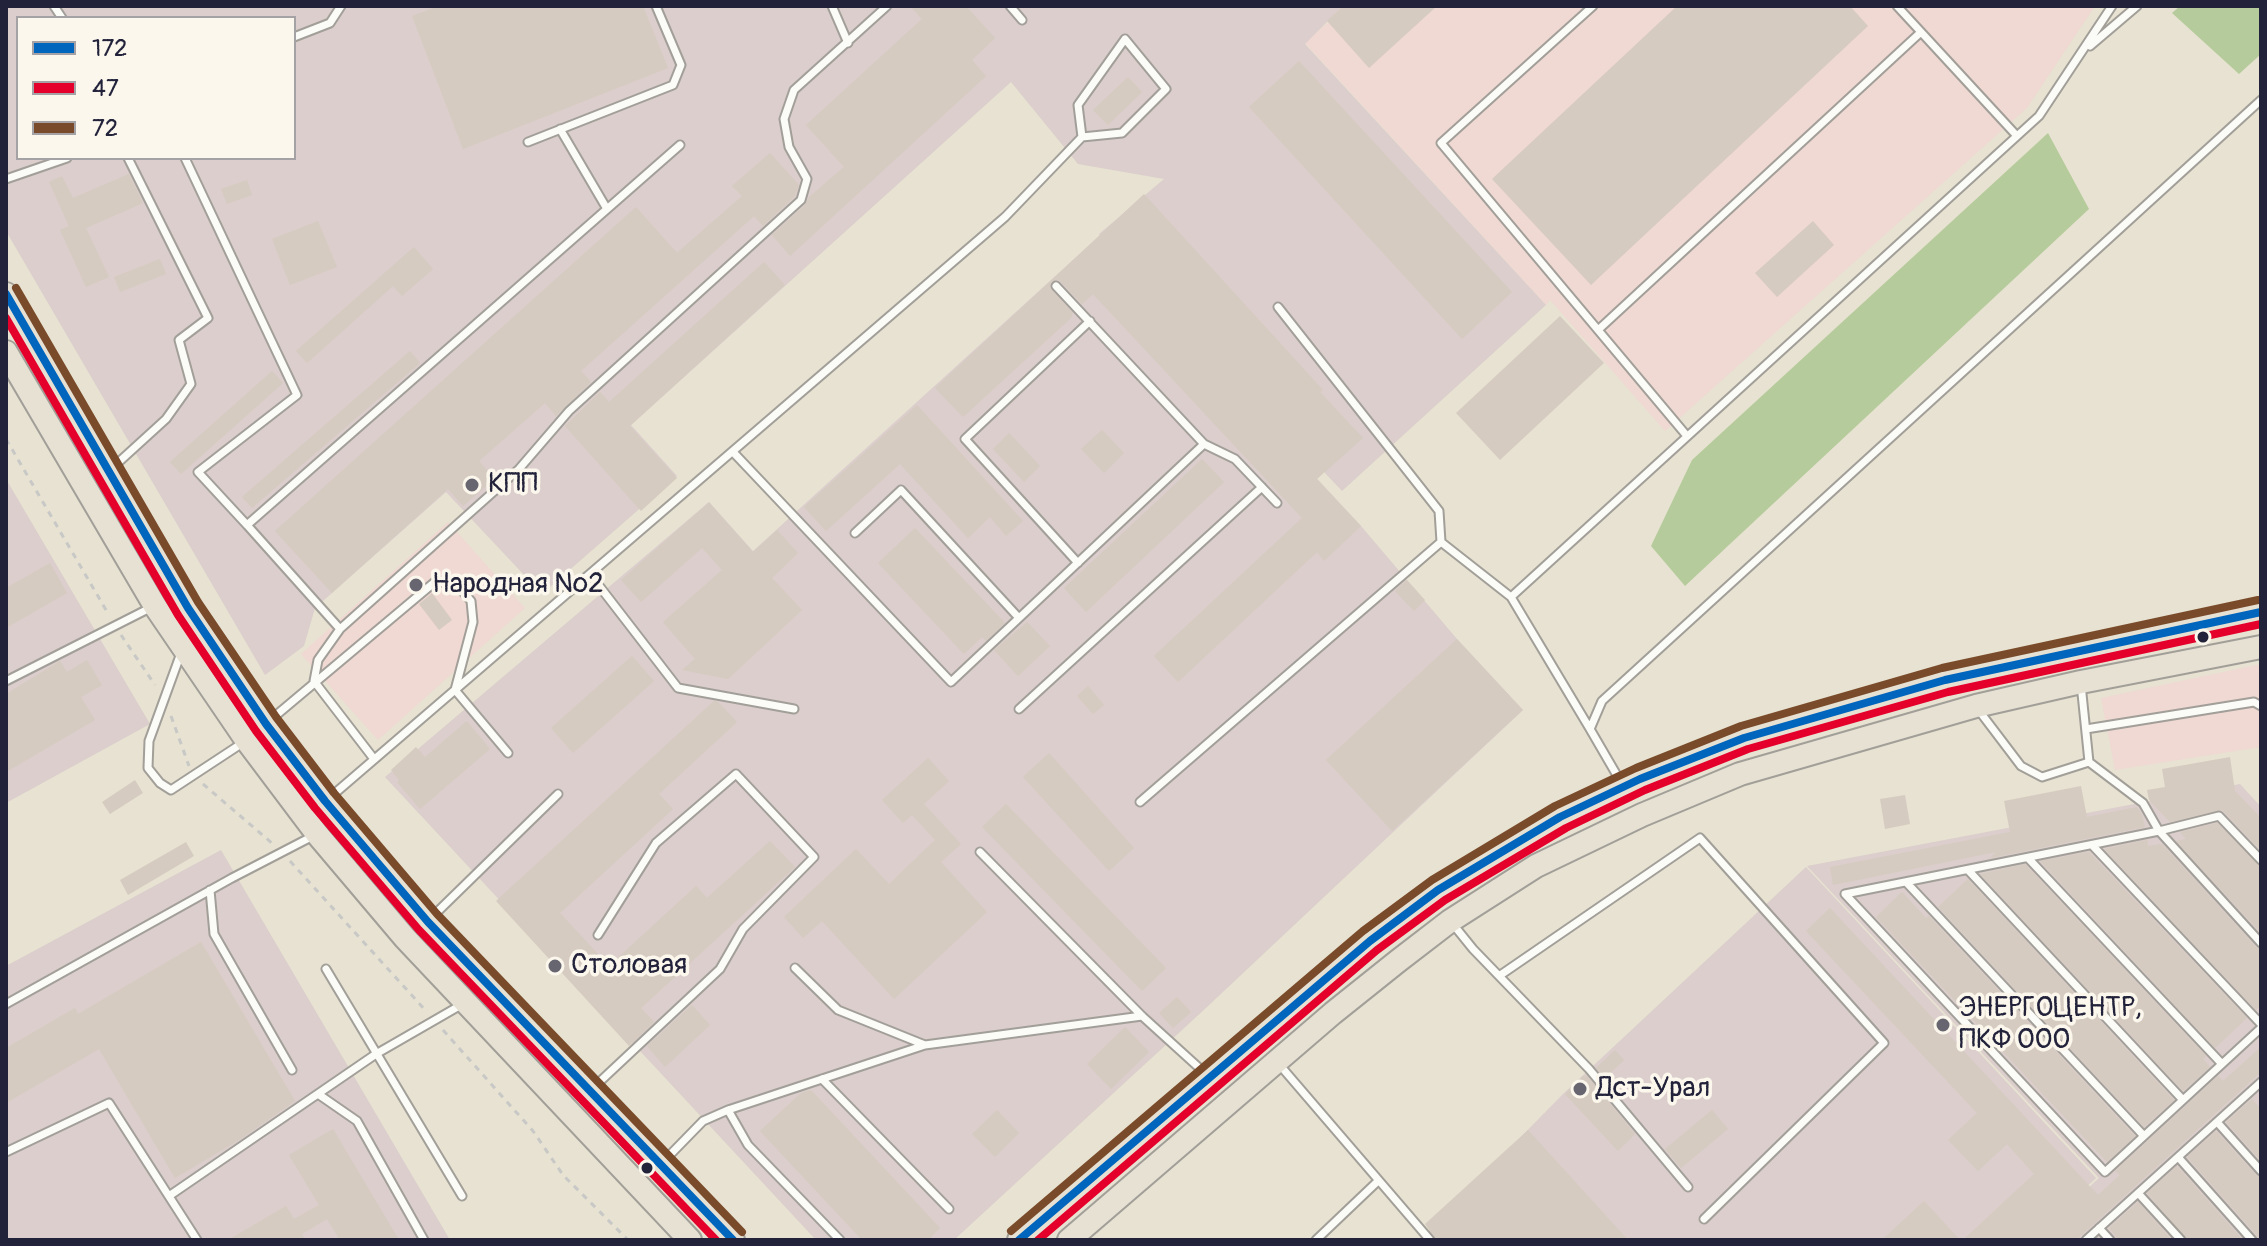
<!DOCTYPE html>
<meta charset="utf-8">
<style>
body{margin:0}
#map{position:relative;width:2267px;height:1246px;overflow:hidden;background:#e7e2d1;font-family:Pangolin,sans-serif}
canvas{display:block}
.frame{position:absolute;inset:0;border:8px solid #22223b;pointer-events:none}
.legend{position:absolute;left:16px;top:16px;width:280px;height:144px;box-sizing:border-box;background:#fbf7ec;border:2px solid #a4a2a5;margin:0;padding:10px 14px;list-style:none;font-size:24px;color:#22223b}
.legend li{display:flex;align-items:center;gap:16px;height:40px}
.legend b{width:40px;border:2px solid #a4a2a5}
</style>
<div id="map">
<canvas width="2267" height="1246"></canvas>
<div class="frame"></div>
<ul class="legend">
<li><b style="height:10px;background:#0065bd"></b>172</li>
<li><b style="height:10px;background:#e4002b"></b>47</li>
<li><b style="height:10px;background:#7a4b2a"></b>72</li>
</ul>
</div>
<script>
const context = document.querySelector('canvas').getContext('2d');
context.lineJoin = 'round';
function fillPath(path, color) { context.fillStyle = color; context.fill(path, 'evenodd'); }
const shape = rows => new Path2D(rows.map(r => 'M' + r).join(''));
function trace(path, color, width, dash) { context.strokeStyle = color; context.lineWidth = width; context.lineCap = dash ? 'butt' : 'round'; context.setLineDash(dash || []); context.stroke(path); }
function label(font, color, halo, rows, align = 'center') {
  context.font = font + ' Pangolin,sans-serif'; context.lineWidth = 7; context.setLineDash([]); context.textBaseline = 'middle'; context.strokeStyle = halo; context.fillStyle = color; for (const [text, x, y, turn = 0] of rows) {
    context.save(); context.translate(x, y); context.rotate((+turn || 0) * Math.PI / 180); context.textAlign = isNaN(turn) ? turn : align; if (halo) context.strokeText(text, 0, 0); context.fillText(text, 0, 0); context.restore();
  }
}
fillPath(shape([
 [1346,6,2095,6,2027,108,1665,431,1550,300,1546,305,1305,43],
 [448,522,525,608,378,740,301,654],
 [2261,664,2261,747,2115,770,2101,698]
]), '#f0d8d3');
fillPath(shape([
 [6,6,1343,6,1305,44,1546,305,1342,491,1099,234,1164,179,1078,164,1011,82,631,425,677,476,542,594,446,492,315,608,304,646,265,675,6,231],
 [18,18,294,18,294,158,18,158],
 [1095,240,1361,526,1457,639,1523,710,1207,1007,954,1240,816,1240,385,777,709,502,753,551],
 [6,479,150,724,6,803],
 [2240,784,2261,807,2261,1240,2033,1240,2099,1178,1807,866],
 [221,850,450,1240,6,1240,6,966],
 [1806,867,2096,1178,2029,1240,1420,1240,1563,1094]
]), '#dbcecc');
fillPath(shape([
 [2180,6,2261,6,2261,54,2239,74,2172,13],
 [2048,133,2089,209,1685,586,1651,546,1692,460]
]), '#b6cb9b');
fillPath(shape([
 [438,6,643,6,668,68,463,149,412,16],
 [910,6,966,6,995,38,972,60,986,76,790,256,772,235,805,205,809,197,844,167,806,125,922,19],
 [1343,6,1437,6,1369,68,1327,21],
 [1677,6,1850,6,1868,26,1591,285,1492,179],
 [1299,61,1512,292,1462,339,1249,107],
 [1128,77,1142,92,1108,125,1093,110],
 [770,153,799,185,795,196,763,226,754,216,581,371,591,382,556,416,545,403,479,461,494,479,463,506,448,489,332,593,275,531,636,207,677,253,742,196,732,186],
 [129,174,143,203,86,228,109,277,86,287,60,230,69,226,49,182,62,176,73,198],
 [247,180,252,195,227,204,221,189],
 [1144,194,1323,390,1320,392,1363,438,1317,479,1361,526,1324,561,1317,552,1178,682,1154,656,1302,518,1093,294,1082,304,1059,280,1051,282,1050,288,1073,313,1071,318,963,417,935,388],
 [318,221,337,267,290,285,272,239],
 [1813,221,1834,245,1777,297,1755,273],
 [414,247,433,269,402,296,393,286,307,363,296,351],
 [160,259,166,274,120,292,114,277],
 [764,262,785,285,630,426,677,478,641,511,565,426,600,392,609,402],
 [1560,316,1604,363,1500,460,1456,413],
 [410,351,420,363,252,508,242,497],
 [272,371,283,383,181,474,170,462],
 [917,405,1023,521,1006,536,990,517,968,538,900,464,826,531,804,507],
 [1102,430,1124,453,1104,473,1081,449],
 [1009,433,1040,466,1024,482,993,449],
 [1202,459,1224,482,1086,612,1064,588],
 [709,502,753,552,777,530,798,553,772,578,802,610,728,679,682,670,695,659,663,622,722,570,702,548,641,602,621,580],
 [915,528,1005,623,986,641,982,637,964,654,878,563],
 [50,563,67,593,6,628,6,588],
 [1407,580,1425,600,1414,611,1395,591],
 [432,593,452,620,439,630,419,604],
 [1027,622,1050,646,1018,676,994,650],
 [1457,639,1523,710,1392,831,1326,760],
 [632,656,654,681,573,753,551,728],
 [87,660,102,685,81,697,95,720,6,772,6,694,60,661,67,672],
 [1088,686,1104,705,1093,714,1077,696],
 [714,701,718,702,737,722,659,794,673,809,560,913,609,966,696,886,707,898,770,841,795,867,641,1008,654,1022,629,1046,496,901],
 [467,721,490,749,420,809,397,782,399,780,391,770,416,747,425,757],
 [1049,753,1134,848,1109,871,1023,777],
 [2230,757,2235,791,2261,818,2261,851,2222,810,2170,822,2149,800,2147,790,2165,787,2162,769],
 [928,758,949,781,924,804,961,844,941,862,987,912,894,999,822,921,803,938,784,917,856,849,889,884,935,840,912,815,903,823,882,800],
 [135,780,143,793,110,814,102,802],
 [2081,786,2087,817,2137,807,2142,815,2145,827,1990,858,1996,852,1833,885,1830,867,2010,832,2004,801],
 [1905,795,1910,824,1885,829,1880,799],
 [1006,804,1166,968,1142,991,982,827],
 [2217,823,2261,866,2261,933,2176,841,2186,839,2180,832],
 [2147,840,2148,846,2162,844,2256,947,2261,949,2261,1005,2256,1010,2104,849],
 [186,842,194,856,128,895,120,880],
 [2089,852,2247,1018,2215,1048,2040,861],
 [2025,864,2206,1056,2203,1059,2210,1067,2183,1091,1980,874],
 [1968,879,2174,1100,2144,1127,1938,907],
 [1902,892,1926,918,1929,916,2135,1136,2107,1162,1876,917],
 [1830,908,2098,1195,2120,1175,2115,1171,2218,1076,2223,1081,2261,1047,2261,1072,2076,1240,1963,1240,2034,1174,2007,1144,1978,1171,1948,1140,1977,1113,1806,931],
 [201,942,295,1101,239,1140,175,1178,99,1049,6,1103,6,1048,75,1008,78,1014],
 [1177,997,1191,1012,1173,1028,1159,1013],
 [692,1005,710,1025,665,1067,647,1046],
 [1125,1027,1149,1052,1111,1089,1087,1064],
 [1615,1050,1624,1060,1605,1078,1596,1068],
 [1583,1076,1587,1076,1635,1134,1618,1151,1565,1094],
 [811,1090,940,1228,928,1240,862,1240,760,1131,801,1093],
 [2252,1099,2261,1109,2261,1161,2226,1122],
 [997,1110,1019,1133,995,1157,972,1134],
 [1712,1110,1728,1129,1681,1168,1665,1149],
 [333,1129,399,1240,340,1240,327,1219,302,1234,305,1240,228,1240,286,1206,294,1219,319,1205,289,1155],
 [1528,1130,1628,1240,1436,1240,1425,1224],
 [2216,1131,2256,1175,2261,1177,2261,1240,2187,1157],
 [2177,1166,2243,1240,2187,1240,2147,1193],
 [1924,1201,1960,1240,1882,1240],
 [2138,1202,2172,1240,2119,1240,2109,1228]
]), '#d6cbc0');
const lane = shape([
 [54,6,62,18],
 [832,6,848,43],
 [1010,6,1022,20],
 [1593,6,1441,143,1687,436],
 [1897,6,2017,136],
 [294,37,330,23,341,6],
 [2090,46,2137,6],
 [560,129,607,209],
 [528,142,673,85,681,65,656,6],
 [185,158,297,395,198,472,247,525],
 [6,179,67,158],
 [1056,286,1204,444,1235,459,1277,503],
 [1278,307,1439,511,1441,542],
 [1598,330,1921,32],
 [733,452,951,682,1204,444],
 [110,470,166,419,191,384,179,340,208,318,128,158],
 [855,533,901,490,1019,618],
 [1078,563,965,439,1090,321],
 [590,574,678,688,794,709],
 [1511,597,2039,116,2112,6],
 [340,629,519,469,569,411,801,200,807,179,789,147,784,119,794,90,887,6],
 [181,653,149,741,148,768,160,783,171,790,244,742],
 [6,681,150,608],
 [2081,684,2089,762,2143,803,2159,831,2261,943],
 [1977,708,2021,766,2042,777,2089,762],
 [1019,709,1262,487],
 [268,722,436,581,458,586,471,601,473,622,455,690,508,753],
 [2086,729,2254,702,2261,706],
 [374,759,314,681,318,660,340,629,247,525,680,145],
 [1622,784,1590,729,1602,701,2261,100],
 [327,800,1005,217,1082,137,1122,133,1166,89,1125,39,1078,105,1082,137],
 [1140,802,1441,542,1511,597,1590,729],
 [2092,845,2261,1024],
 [980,852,1142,1016,1207,1075],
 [2028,858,2222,1064],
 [2261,860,2219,816,2159,831,1845,894,2105,1172,2261,1028],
 [1968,870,2183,1100],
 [1906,882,2144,1136],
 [210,890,214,934,292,1070],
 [431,918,558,794],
 [1452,923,1473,949,1589,1069,1688,1187],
 [795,968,838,1010,925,1045],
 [326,969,462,1196],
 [1499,976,1700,838,1884,1043,1704,1219],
 [6,1004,232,878,315,835],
 [1278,1063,1430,1240],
 [822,1079,949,1209],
 [593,1088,720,969,743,929,814,857,736,774,656,843,598,935],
 [318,1094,357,1121,424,1240],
 [728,1110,748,1145,840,1240],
 [2217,1122,2261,1171],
 [6,1152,109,1103,197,1240],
 [2178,1157,2252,1240],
 [662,1163,703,1121,728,1110,925,1045,1142,1016],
 [2138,1193,2181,1240],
 [169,1196,376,1054,461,1005],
 [2099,1228,2110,1240],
 [1316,1240,1378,1181],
 [2086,1240,2261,1082]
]);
const primary = shape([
 [6,294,188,608,266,724,325,801,428,922,733,1240],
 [6,352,155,606,247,741,317,834,405,938,690,1240],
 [1019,1240,1370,941,1438,890,1560,817,1640,779,1744,738,1945,680,2261,612],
 [1069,1240,1333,1013,1398,961,1450,921,1536,866,1642,815,1740,774,1976,706,2081,682,2261,647]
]);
trace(lane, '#a29f99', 11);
trace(primary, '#a29f99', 26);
trace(shape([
 [6,439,109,615],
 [121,635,155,685],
 [171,716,189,766],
 [203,784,273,844],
 [290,861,427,1012],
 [443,1030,533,1131,563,1175,628,1240]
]), '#c8c8c6', 3, [6, 6]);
trace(lane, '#fbfbf8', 7);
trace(primary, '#e7e1d4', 22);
trace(shape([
 [6,294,188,608,266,724,325,801,428,922,733,1240],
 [1019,1240,1370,941,1438,890,1560,817,1640,779,1744,738,1945,680,2261,612]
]), '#0065bd', 8);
trace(shape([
 [6,318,178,615,256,731,315,808,419,930,716,1240],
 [1038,1240,1377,950,1445,900,1566,828,1645,790,1748,749,1948,692,2261,624]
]), '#e4002b', 8);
trace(shape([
 [16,288,198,602,276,717,334,793,437,914,742,1232],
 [1011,1231,1363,931,1432,880,1555,806,1636,768,1741,726,1942,668,2258,600]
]), '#7a4b2a', 8);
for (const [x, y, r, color] of [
 [472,485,8,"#676570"],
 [416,585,8,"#676570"],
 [2203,637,7,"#22223b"],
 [555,966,8,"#676570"],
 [1943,1025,8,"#676570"],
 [1580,1089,8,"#676570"],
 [647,1168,7,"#22223b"]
]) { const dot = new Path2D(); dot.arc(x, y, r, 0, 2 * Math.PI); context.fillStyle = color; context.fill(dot); trace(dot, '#fbf7ec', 3); }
label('28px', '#22223b', '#fbf7ec', [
 ["КПП",488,485],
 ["Народная №2",432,585],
 ["Столовая",571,966],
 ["ЭНЕРГОЦЕНТР,",1959,1009],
 ["ПКФ ООО",1959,1041],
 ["Дст-Урал",1596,1089]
], 'left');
</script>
